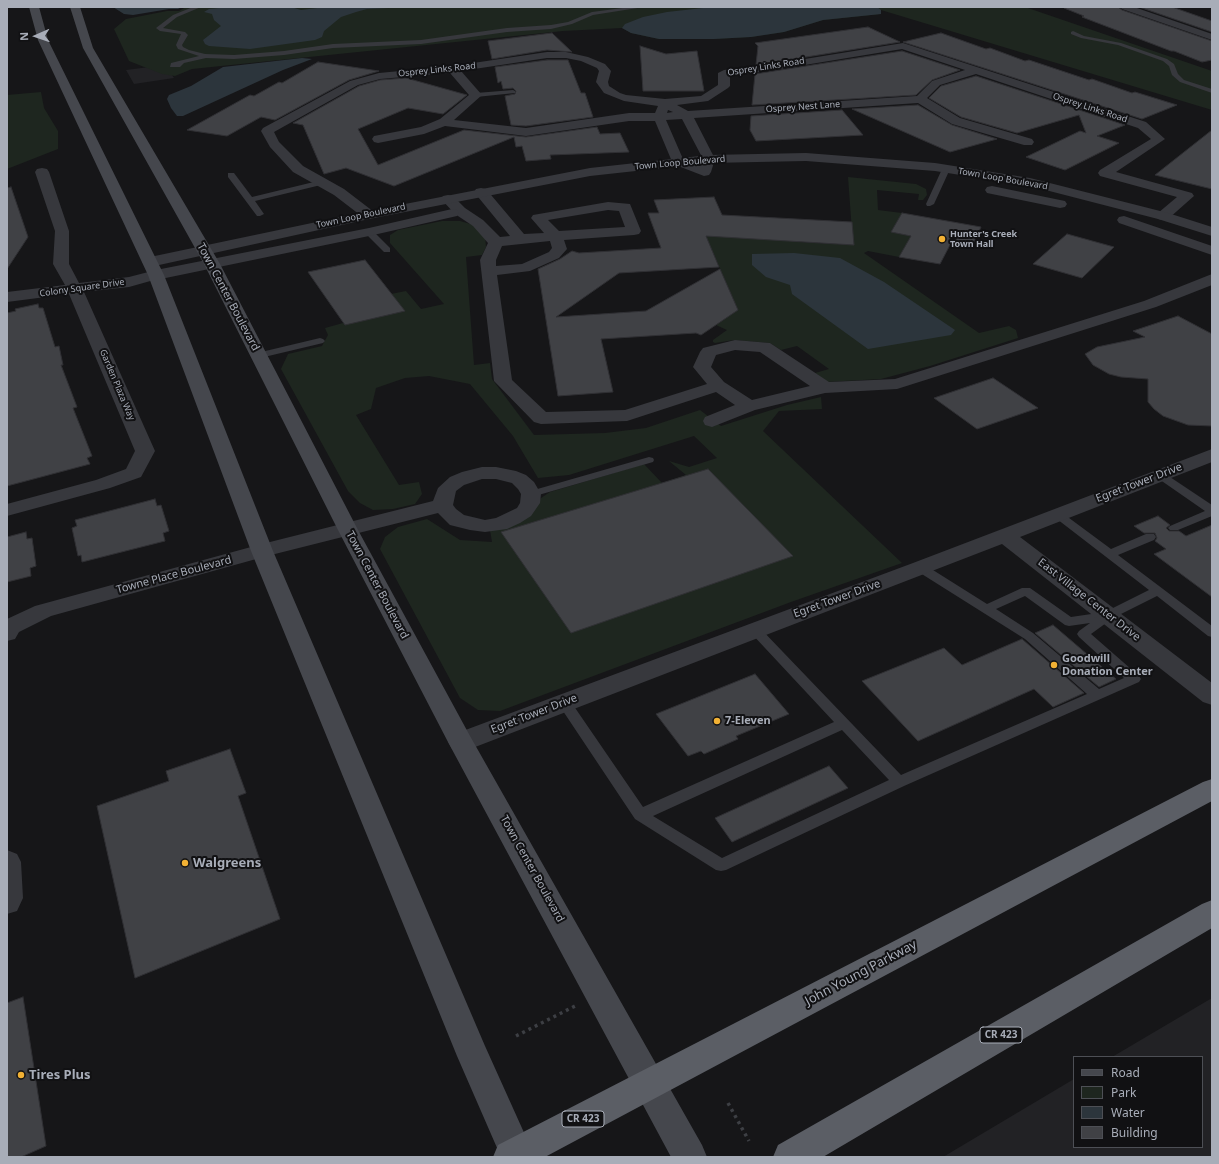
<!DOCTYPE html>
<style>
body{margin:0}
#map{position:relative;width:1219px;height:1164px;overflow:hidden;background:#161618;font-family:"Noto Sans",sans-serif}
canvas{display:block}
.frame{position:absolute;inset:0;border:8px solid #a8adb8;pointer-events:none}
.legend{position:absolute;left:1073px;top:1056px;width:130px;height:92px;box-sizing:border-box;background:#111113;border:1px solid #4d4f55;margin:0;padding:5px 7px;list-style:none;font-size:12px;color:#a8adb8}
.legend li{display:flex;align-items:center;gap:8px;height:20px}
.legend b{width:20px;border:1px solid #4d4f55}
.north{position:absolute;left:16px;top:16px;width:40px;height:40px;-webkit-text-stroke:3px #111113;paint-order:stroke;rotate:268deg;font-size:11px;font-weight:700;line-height:16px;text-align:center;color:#a8adb8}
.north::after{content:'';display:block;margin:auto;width:14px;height:18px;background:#a8adb8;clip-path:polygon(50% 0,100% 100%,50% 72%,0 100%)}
</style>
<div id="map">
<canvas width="1219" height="1164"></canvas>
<div class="frame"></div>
<ul class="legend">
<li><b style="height:5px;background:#45474d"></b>Road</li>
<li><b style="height:11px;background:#1e261f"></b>Park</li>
<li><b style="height:11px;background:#2c353c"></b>Water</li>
<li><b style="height:11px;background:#404145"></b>Building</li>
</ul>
<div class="north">N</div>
</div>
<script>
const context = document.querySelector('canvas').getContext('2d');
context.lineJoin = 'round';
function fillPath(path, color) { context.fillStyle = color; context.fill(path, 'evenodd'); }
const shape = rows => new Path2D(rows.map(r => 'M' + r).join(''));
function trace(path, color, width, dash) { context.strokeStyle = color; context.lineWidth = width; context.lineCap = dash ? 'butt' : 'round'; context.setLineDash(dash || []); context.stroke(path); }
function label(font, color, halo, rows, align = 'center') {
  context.font = font + ' "Noto Sans",sans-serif'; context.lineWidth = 4; context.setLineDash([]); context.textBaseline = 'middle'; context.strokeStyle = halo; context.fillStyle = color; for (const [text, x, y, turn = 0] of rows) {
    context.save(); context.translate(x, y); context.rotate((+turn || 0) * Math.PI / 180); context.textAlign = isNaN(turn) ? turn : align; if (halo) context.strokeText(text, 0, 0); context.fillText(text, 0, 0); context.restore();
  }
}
fillPath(shape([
 [165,65,174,78,134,84,126,70],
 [1212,998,1212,1157,943,1157,1074,1079,1074,1147,1202,1147,1202,1057,1112,1057]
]), '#222225');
fillPath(shape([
 [186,7,297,7,302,8,312,7,1025,7,1212,71,1212,110,881,10,881,14,823,20,784,32,751,37,714,39,659,39,631,33,622,28,563,31,192,69,175,76,162,74,129,61,114,29,126,19,167,11,179,11],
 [41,92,44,108,58,131,58,149,7,169,7,95],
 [848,177,916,184,926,189,927,195,923,200,918,200,919,194,877,190,878,210,902,213,891,232,911,236,899,257,868,251,864,253,979,333,1009,326,1016,330,1018,338,930,366,881,379,826,382,815,373,829,369,797,346,781,350,770,343,734,340,715,343,713,342,713,340,727,330,716,325,738,310,698,218,799,219,799,242,853,245],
 [442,221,460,221,474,225,485,236,486,247,482,255,466,257,474,365,490,363,492,379,534,435,605,433,646,428,700,410,721,426,787,405,821,397,822,409,779,411,763,431,902,563,791,602,500,711,478,710,460,698,380,549,385,537,398,527,427,519,460,540,492,542,490,530,525,518,541,498,550,492,644,464,662,483,686,475,669,461,689,467,717,458,694,436,569,475,538,478,513,436,470,384,429,376,405,378,376,388,371,409,356,415,399,485,419,482,422,494,415,504,393,509,373,510,360,503,348,491,281,369,288,354,322,346,328,335,325,328,343,323,345,325,404,311,391,294,406,291,421,309,444,304,390,243,390,235,398,230]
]), '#1e261f');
fillPath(shape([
 [113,7,182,7,178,9,169,9,133,15,124,14],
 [228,7,291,7,301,10,325,7,410,7,367,9,356,12,341,17,324,31,322,37,315,40,250,49,209,46,205,44,203,40,221,26,214,20,212,14,204,12,209,9],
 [712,7,877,7,881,10,881,14,823,20,784,32,751,37,714,39,659,39,631,33,622,28,625,24,643,17,667,12],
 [302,58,312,59,283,70,183,116,177,116,171,108,167,99,169,95,191,86,223,67],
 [794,253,840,258,884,282,955,330,951,335,868,349,792,294,790,285,766,277,752,265,752,254]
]), '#2c353c');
const building = shape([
 [1064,7,1118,7,1122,10,1212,41,1212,60,1202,62,1174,51,1171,51,1082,17,1084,16,1064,8,1064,7],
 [1139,7,1172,7,1212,21,1212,32,1139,7],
 [868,27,900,42,756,65,758,46,755,43,868,27],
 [552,33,572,52,547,50,492,59,488,41,552,33],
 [941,33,986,49,990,48,1025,61,1029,60,1089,80,1092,79,1132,93,1135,92,1177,105,1142,119,903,42,941,33],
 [640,46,666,54,697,51,704,91,643,91,640,46],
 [902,51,960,70,932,80,916,95,752,105,755,74,902,51],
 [547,60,568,60,581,93,585,93,593,117,526,126,511,125,505,96,515,94,516,91,513,88,503,89,501,81,498,83,495,67,547,60],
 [318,62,379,71,349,80,275,120,261,117,227,136,187,130,250,95,254,96,279,82,282,83,318,62],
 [976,76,1125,125,1097,136,1119,143,1065,170,1026,157,1080,131,1086,133,1079,115,1017,133,961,117,929,98,941,86,976,76],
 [406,78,467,95,443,114,408,108,358,129,378,165,464,130,526,137,597,127,600,134,620,133,629,152,550,155,551,159,526,161,522,146,516,147,514,137,394,186,346,168,324,174,303,125,293,123,359,86,380,80,406,78],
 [918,105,952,125,997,139,950,152,852,109,918,105],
 [842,110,863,135,756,141,750,130,751,116,842,110],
 [1212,130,1212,189,1155,175,1212,130],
 [11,187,28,237,7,269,7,188,11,187],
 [714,197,722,215,852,222,854,245,706,236,719,267,619,273,556,317,646,311,720,269,738,310,701,335,696,333,601,339,613,392,558,396,538,269,560,259,572,251,579,253,661,248,648,213,659,213,654,200,714,197],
 [902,213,981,227,972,246,951,243,940,264,899,257,911,236,891,232,902,213],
 [1067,234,1114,247,1082,278,1033,264,1067,234],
 [365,260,405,311,345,325,308,272,365,260],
 [38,304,39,308,43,308,55,347,59,346,63,365,61,365,77,407,73,408,92,456,87,458,90,464,7,486,7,313,16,311,15,309,38,304],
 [1178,316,1212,334,1212,426,1188,425,1163,416,1154,409,1148,402,1148,379,1121,377,1109,374,1093,365,1085,354,1097,347,1145,337,1133,331,1178,316],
 [993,378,1038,408,977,429,934,398,993,378],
 [708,469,793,556,571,633,501,532,708,469],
 [155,499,157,506,161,505,169,531,163,533,165,541,82,562,81,555,78,556,72,528,77,526,75,520,155,499],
 [1158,516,1170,525,1166,528,1169,531,1179,531,1186,536,1212,525,1212,597,1154,554,1166,549,1155,541,1157,538,1155,533,1144,533,1134,526,1158,516],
 [26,532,27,539,32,538,36,566,30,568,31,576,7,582,7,537,26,532],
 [1053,625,1116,679,1099,687,1035,633,1053,625],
 [1022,639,1084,693,1053,707,1034,689,918,741,862,681,944,648,962,665,1022,639],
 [755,674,789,714,736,736,738,739,704,754,701,751,688,756,656,714,755,674],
 [230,749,246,793,238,796,280,919,135,978,97,806,169,781,166,771,230,749],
 [829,766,848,788,732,842,715,818,829,766],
 [23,997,46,1146,21,1157,7,1157,7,1003,23,997]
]);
fillPath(building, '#404145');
trace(building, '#303034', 1);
trace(shape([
 [516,1036,577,1005],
 [728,1103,749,1141]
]), '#3d3f44', 3.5, [3, 4]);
fillPath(shape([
 [193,7,201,7,177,17,163,28,185,32,188,35,182,45,183,47,189,50,205,54,234,55,284,51,333,44,421,40,507,28,551,25,568,22,592,12,630,7,644,7,593,15,572,24,551,29,507,32,421,44,333,48,284,55,234,59,206,58,184,63,180,67,170,67,171,63,199,56,178,49,176,45,181,34,160,31,156,28,173,15,193,7],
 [1073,31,1084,36,1121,43,1167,59,1174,64,1178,74,1184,80,1212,89,1212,93,1180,82,1172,75,1169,66,1163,61,1118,45,1081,38,1071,34,1071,32,1073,31],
 [513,90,515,91,515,93,476,97,473,95,476,93,513,90],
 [943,167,946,167,950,169,934,204,930,206,927,206,926,204,943,167],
 [228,173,234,173,252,197,322,180,326,182,325,184,255,201,264,214,260,216,257,216,228,177,228,173],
 [366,230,372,230,390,248,390,252,384,252,366,234,366,230],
 [320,338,323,339,325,341,323,343,260,358,255,355,257,353,320,338],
 [649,457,653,458,654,460,653,462,535,496,527,496,526,494,527,492,649,457],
 [1160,472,1164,473,1212,505,1212,516,1178,530,1170,530,1168,528,1170,526,1205,511,1156,477,1155,475,1156,473,1160,472],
 [1057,511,1061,512,1111,549,1146,534,1154,534,1156,537,1154,540,1118,555,1212,626,1212,637,1208,636,1157,596,1113,618,1091,634,1139,676,1141,679,1139,682,904,786,726,870,721,871,716,870,635,819,557,702,559,699,564,697,569,699,643,807,834,722,751,633,749,630,751,627,755,626,759,627,901,775,1087,694,1025,639,917,571,915,568,917,565,925,565,987,604,1022,588,1030,588,1071,617,1105,612,1149,590,1053,516,1051,514,1053,512,1057,511],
 [1025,596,1065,625,1069,626,1090,623,1079,631,1077,634,1079,637,1124,678,1099,689,1033,633,996,609,1025,596],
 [842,730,889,780,722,858,653,816,842,730]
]), '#37383d');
fillPath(shape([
 [1120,7,1134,7,1212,34,1212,40,1122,9,1120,7],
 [903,43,1146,122,1165,139,1116,172,1192,193,1194,196,1168,219,1163,220,1158,219,1156,216,1158,213,1177,197,1100,176,1098,173,1100,170,1151,139,1138,128,976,74,940,85,927,98,960,118,1032,139,1034,142,1032,145,1024,145,952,124,918,103,694,118,715,159,711,172,709,175,704,176,673,164,655,121,629,121,526,136,445,126,424,134,378,143,374,142,372,139,374,136,421,127,440,119,469,95,450,73,380,79,358,85,274,132,279,142,303,166,344,189,374,212,376,215,374,218,369,219,364,218,334,195,293,172,270,147,261,131,263,128,350,81,379,73,453,66,547,52,566,52,588,57,605,64,611,71,608,82,609,86,620,93,626,95,665,99,701,96,718,85,718,73,724,70,768,65,903,43],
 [902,49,965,70,932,81,917,96,688,111,677,105,708,101,728,88,730,86,730,76,768,71,902,49],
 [547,58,566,58,581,61,597,68,599,71,596,82,604,93,624,101,658,106,655,113,629,113,526,128,454,120,482,95,461,71,547,58],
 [668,110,673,112,667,113,668,110],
 [682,119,703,159,700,166,683,159,666,120,682,119],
 [42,168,47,169,49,172,69,231,69,264,79,283,129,277,156,270,161,272,164,275,161,278,129,287,84,292,155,451,141,477,110,488,7,516,7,504,96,480,126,469,135,451,69,294,7,302,7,292,65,285,53,264,55,231,35,172,37,169,42,168],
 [481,188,486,189,524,234,544,233,531,218,533,215,608,202,630,204,641,231,639,234,634,235,564,240,567,249,559,258,530,271,497,275,512,380,546,412,625,410,707,384,693,367,700,352,703,348,735,340,770,343,829,382,895,379,1144,301,1212,274,1212,285,1156,307,897,389,825,393,755,410,712,427,705,425,703,421,705,417,735,405,716,392,627,421,541,424,534,422,494,381,480,260,488,243,473,226,455,214,441,199,443,196,448,195,453,196,465,208,483,220,500,237,510,236,474,192,476,189,481,188],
 [608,210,619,211,625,227,559,231,548,220,608,210],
 [550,241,552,248,549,252,522,264,496,266,496,260,502,246,550,241],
 [735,350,760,352,810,386,752,400,724,382,711,367,716,355,735,350],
 [1212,449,1212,462,1020,537,1212,683,1212,705,1203,702,1002,544,470,749,461,752,452,749,448,742,452,735,913,563,1212,449],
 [482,467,496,467,516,471,526,475,534,482,541,494,540,503,531,516,520,523,507,529,485,532,470,530,450,525,438,513,267,556,51,616,19,632,15,639,7,641,7,619,35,606,262,544,433,501,438,488,450,477,462,472,482,467],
 [482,479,496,479,512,483,518,489,521,494,520,503,517,508,496,518,485,520,464,515,456,509,453,505,456,491,464,485,482,479],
 [7,850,17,854,21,862,23,898,17,911,7,914,7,850]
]), '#37383d');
fillPath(shape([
 [806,153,935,163,1030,178,1168,213,1212,227,1212,236,1158,219,1030,186,935,171,806,161,709,163,590,176,369,219,150,267,145,265,142,262,145,259,150,257,369,211,590,168,709,155,806,153],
 [992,186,1060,200,1065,201,1067,204,1065,207,1060,208,987,193,985,190,987,187,992,186],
 [452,209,457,210,459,213,457,216,369,236,156,280,151,278,148,275,151,272,156,270,369,228,452,209],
 [1124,216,1212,246,1212,255,1119,223,1117,220,1119,217,1124,216]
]), '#37383d');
fillPath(shape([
 [29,7,39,7,48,40,164,275,273,551,485,1046,535,1157,501,1157,457,1056,251,551,148,275,38,40,29,7],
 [70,7,80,7,93,48,220,264,358,530,470,736,702,1145,707,1157,671,1157,448,742,338,530,204,264,83,48,70,7]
]), '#45474d');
fillPath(shape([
 [1212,779,1212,801,545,1157,493,1157,498,1145,1203,782,1212,779],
 [1212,900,1212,928,823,1157,773,1157,778,1145,1202,904,1212,900]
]), '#5b5e65');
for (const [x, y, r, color] of [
 [942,239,4,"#f2b134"],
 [1054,665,4,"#f2b134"],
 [717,721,4,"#f2b134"],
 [185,863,4,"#f2b134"],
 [21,1075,4,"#f2b134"]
]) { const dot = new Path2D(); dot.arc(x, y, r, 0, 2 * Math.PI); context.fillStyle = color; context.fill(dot); trace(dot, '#111113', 1.5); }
label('9px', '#a8adb8', '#111113', [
 ["Osprey Links Road",766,67,-9],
 ["Osprey Links Road",437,70,-6],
 ["Osprey Nest Lane",803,107,-4],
 ["Osprey Links Road",1090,108,18],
 ["Town Loop Boulevard",680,163,-5],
 ["Town Loop Boulevard",1003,179,10],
 ["Town Loop Boulevard",361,216,-12],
 ["Colony Square Drive",82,288,-8],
 ["Garden Plaza Way",117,385,67]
]);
label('bold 9px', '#a8adb8', '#111113', [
 ["Hunter's Creek",950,234],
 ["Town Hall",950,244]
], 'left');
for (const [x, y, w] of [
 [1001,1035,42],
 [583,1119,42]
]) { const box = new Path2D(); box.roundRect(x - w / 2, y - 8, w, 16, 3); context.fillStyle = '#111113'; context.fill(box); trace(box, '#a8adb8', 1); }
label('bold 10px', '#a8adb8', null, [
 ["CR 423",1001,1035],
 ["CR 423",583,1119]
]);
label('11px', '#a8adb8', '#111113', [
 ["Town Center Boulevard",228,297,62],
 ["Egret Tower Drive",1139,483,-21],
 ["Towne Place Boulevard",174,575,-15],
 ["Town Center Boulevard",377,585,62],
 ["Egret Tower Drive",837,599,-20],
 ["East Village Center Drive",1089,600,38],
 ["Egret Tower Drive",534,714,-21],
 ["Town Center Boulevard",532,869,61]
]);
label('bold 11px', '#a8adb8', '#111113', [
 ["Goodwill",1062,659],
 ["Donation Center",1062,672],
 ["7-Eleven",725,721]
], 'left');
label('bold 13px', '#a8adb8', '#111113', [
 ["Walgreens",193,863],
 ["Tires Plus",29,1075]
], 'left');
label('13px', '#a8adb8', '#111113', [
 ["John Young Parkway",861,973,-28]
]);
</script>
